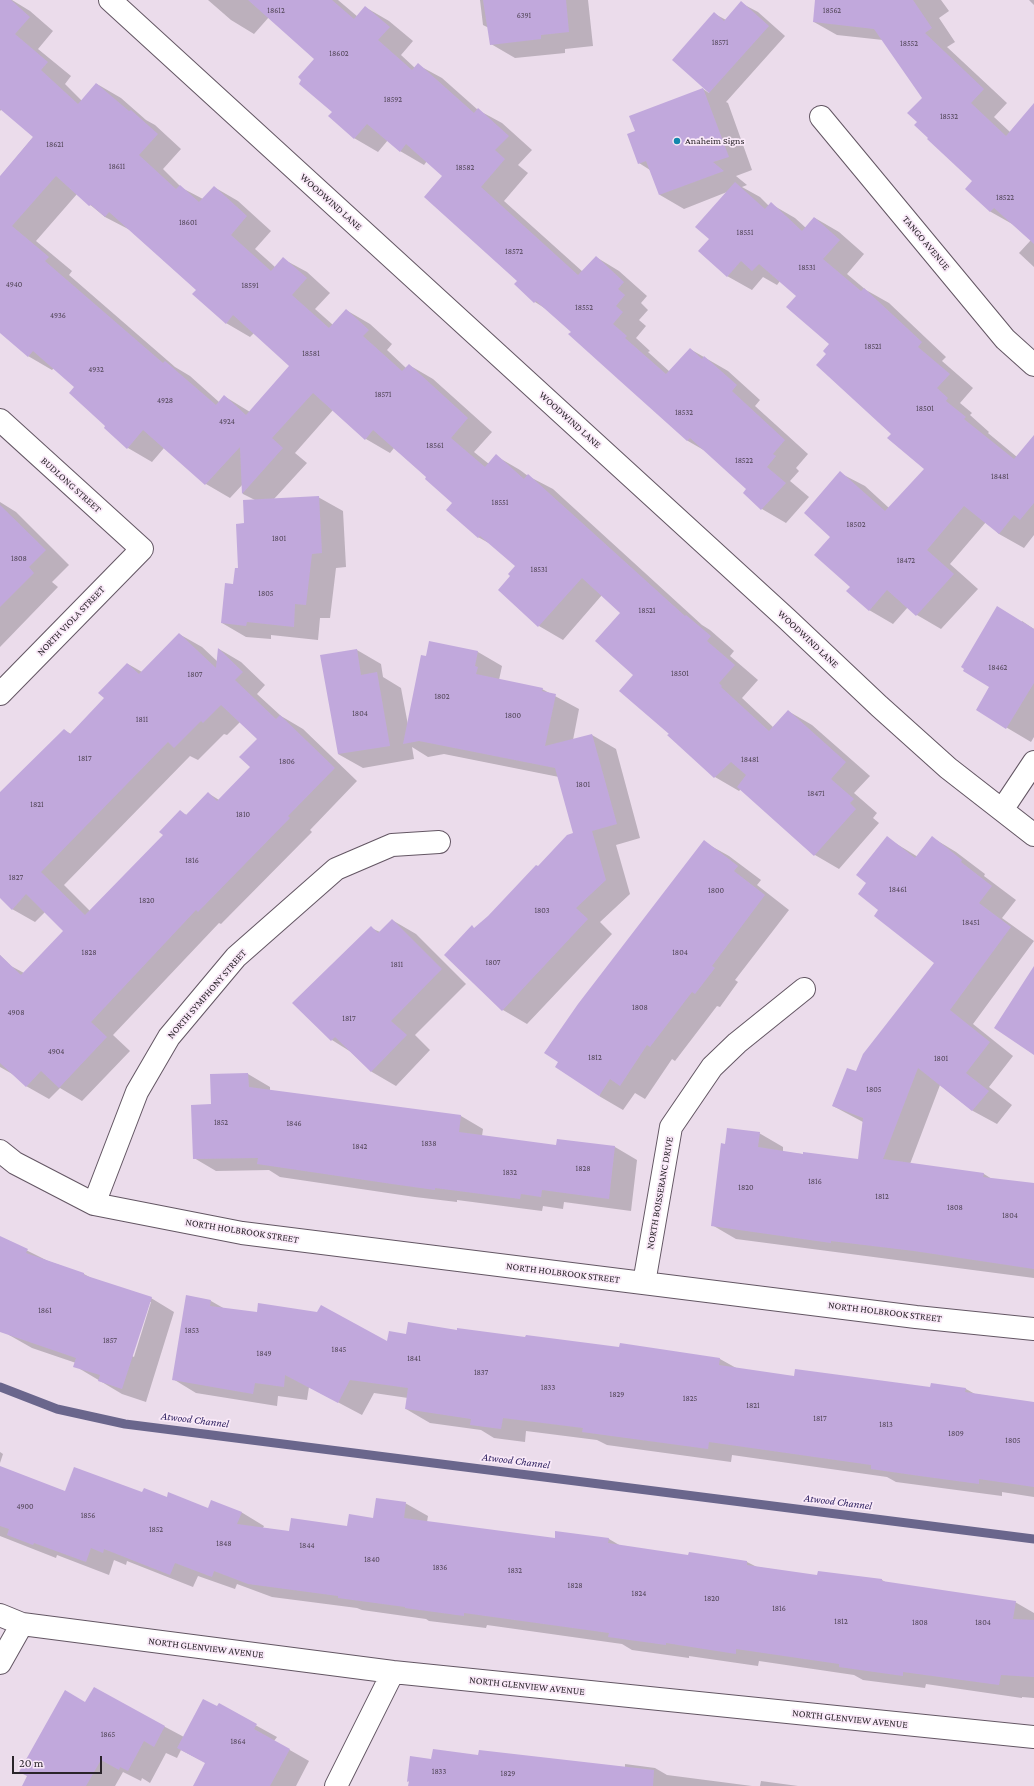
<!DOCTYPE html>
<style>
body{margin:0}
#map{position:relative;width:1034px;height:1786px;overflow:hidden;background:#ebdceb;font-family:"Crimson Pro",serif}
canvas{display:block}
.scale{position:absolute;left:12px;top:1756px;width:90px;height:18px;box-sizing:border-box;border:2px solid #2a242a;border-top:0;padding-left:5px;font-size:12px;line-height:14px;white-space:nowrap;color:#2a242a;-webkit-text-stroke:3px #f9e9f8;paint-order:stroke}
</style>
<div id="map">
<canvas width="1034" height="1786"></canvas>
<div class="scale">20 m</div>
</div>
<script>
const context = document.querySelector('canvas').getContext('2d');
context.lineJoin = 'round';
function fillPath(path, color) { context.fillStyle = color; context.fill(path, 'evenodd'); }
const shape = rows => new Path2D(rows.map(r => 'M' + r).join(''));
function trace(path, color, width, dash) { context.strokeStyle = color; context.lineWidth = width; context.lineCap = dash ? 'butt' : 'round'; context.setLineDash(dash || []); context.stroke(path); }
function label(font, color, halo, rows, align = 'center') {
  context.font = font + ' "Crimson Pro",serif'; context.lineWidth = 3.5; context.setLineDash([]); context.textBaseline = 'middle'; context.strokeStyle = halo; context.fillStyle = color; for (const [text, x, y, turn = 0] of rows) {
    context.save(); context.translate(x, y); context.rotate((+turn || 0) * Math.PI / 180); context.textAlign = isNaN(turn) ? turn : align; if (halo) context.strokeText(text, 0, 0); context.fillText(text, 0, 0); context.restore();
  }
}
fillPath(shape([
 [0,0,12,0,30,11,53,31,38,49,71,76,65,84,82,101,97,84,121,98,146,120,155,125,181,149,163,169,182,188,203,199,214,187,238,201,271,231,255,249,275,267,283,259,307,272,330,293,315,309,333,325,346,310,370,324,392,344,387,350,406,368,409,365,433,379,492,432,474,452,489,464,496,456,520,470,528,476,553,489,702,625,710,630,734,651,730,656,758,680,742,698,773,727,788,711,812,725,870,776,854,793,877,813,873,818,879,823,839,869,815,855,741,789,739,791,715,777,668,735,670,734,634,675,622,613,602,595,563,640,539,626,499,590,511,576,516,566,494,546,478,537,454,503,427,477,394,448,390,453,366,439,333,410,295,453,307,463,274,499,318,497,343,511,346,567,336,568,330,618,320,618,318,640,271,635,271,639,246,637,222,623,240,569,245,524,255,500,243,494,243,484,230,498,206,484,164,448,152,462,128,448,75,387,54,368,52,370,28,356,0,331,0,177,34,136,2,109,0,111],
 [77,194,105,217,130,230,197,290,226,323,250,337,254,333,291,366,250,412,224,396,219,402,190,376,175,367,69,275,72,271,36,241],
 [208,0,338,0,358,17,365,7,389,21,413,41,401,55,415,68,418,65,442,78,478,110,502,123,532,150,518,165,528,173,504,201,583,272,596,257,619,271,647,296,641,303,648,310,639,320,646,326,636,338,650,351,648,352,670,372,690,349,728,371,760,400,755,406,808,454,796,468,799,471,790,481,809,497,786,523,762,509,744,493,748,489,707,452,688,441,620,380,572,332,546,309,535,302,518,281,444,176,427,161,424,165,400,151,388,140,378,152,354,138,333,111,316,59,269,17,254,34,231,20],
 [480,0,588,0,593,46,565,49,565,53,515,58,491,44,489,28,483,25],
 [816,0,941,0,949,11,939,18,955,42,947,47,1007,103,994,117,1010,132,1034,105,1034,267,1019,253,1031,240,1014,225,991,212,966,189,974,181,930,137,918,122,923,98,883,40,837,35,814,22],
 [1029,0,1034,0,1034,5],
 [741,3,758,12,785,36,726,102,728,103,752,170,736,176,747,185,742,187,760,197,769,206,771,204,795,218,806,228,815,218,839,232,864,254,847,274,866,290,889,303,946,357,942,361,973,388,960,403,972,413,970,415,989,432,988,433,1017,457,1034,446,1034,535,1024,548,999,534,986,522,950,564,978,589,941,629,917,615,908,607,893,624,869,610,851,587,831,537,840,473,865,486,889,508,925,469,892,434,827,354,831,344,797,296,780,281,777,285,763,277,752,290,727,276,710,239,727,192,684,209,660,195,650,170,639,163,636,132,703,89,709,93,715,14,726,20],
 [0,502,16,512,69,565,52,582,58,587,0,647],
 [1022,621,1034,629,1034,737,1031,742,977,710,991,686],
 [179,634,202,647,218,662,219,649,241,662,265,685,257,694,281,716,303,729,357,781,310,830,312,832,221,924,219,923,113,1035,130,1051,82,1101,60,1088,49,1099,26,1086,14,1075,0,1067,0,955,11,966,24,973,64,931,45,912,35,922,12,909,0,897,0,795,64,730,71,734,105,698,128,664,142,672],
 [240,722,258,739,251,767,219,800,208,793,187,815,180,812,164,835,90,911,64,885,190,756,198,760,224,734,227,735],
 [430,643,478,652,502,666,499,680,542,689,579,709,573,740,592,735,616,749,640,838,616,845,630,894,600,922,612,934,527,1024,503,1010,472,927,475,929,574,834,559,777,444,754,428,757,412,747,414,759,363,768,338,754,357,650,381,664,383,677,401,688,408,725],
 [887,838,918,857,933,838,956,852,985,874,984,876,1016,900,1002,918,1034,941,973,1024,1013,1056,989,1087,1012,1105,997,1124,973,1111,940,1085,910,1164,984,1174,992,1179,1034,1184,1034,1278,736,1239,712,1225,726,1145,759,1133,783,1147,783,1152,859,1160,863,1122,833,1106,935,963,880,910,867,883],
 [704,842,729,856,761,880,757,885,789,910,735,980,738,982,720,1007,717,1006,675,1061,672,1059,645,1099,635,1093,623,1110,599,1096],
 [392,920,416,934,466,984,415,1035,430,1050,396,1086,372,1072,351,1052,332,1040,294,1003,371,928,380,932],
 [248,1074,270,1087,270,1091,461,1116,483,1129,482,1136,557,1146,615,1147,637,1160,631,1211,564,1202,563,1209,543,1206,542,1211,457,1200,457,1202,415,1197,280,1177,269,1170,216,1171,194,1158,212,1105],
 [0,1237,48,1261,84,1274,95,1280,151,1298,174,1312,146,1402,122,1394,75,1366,76,1363,32,1348,9,1335,0,1325],
 [149,1302,151,1302,134,1357,132,1356],
 [187,1296,211,1301,225,1309,388,1343,407,1335,458,1331,720,1359,738,1369,795,1377,931,1388,966,1389,975,1394,1034,1403,1034,1497,1002,1492,1002,1496,896,1482,887,1477,732,1455,731,1462,607,1445,597,1440,526,1431,525,1442,494,1438,481,1430,430,1423,406,1409,408,1398,374,1393,362,1415,309,1387,307,1400,278,1396,277,1406,196,1393,173,1379],
 [0,1452,3,1454,0,1463],
 [0,1467,66,1492,143,1493,209,1510,241,1512,264,1526,263,1528,290,1532,348,1527,374,1519,405,1503,428,1516,427,1522,556,1539,609,1539,621,1546,689,1556,689,1553,747,1562,757,1567,818,1576,882,1580,887,1583,1015,1602,1034,1613,1034,1698,1022,1697,1022,1698,926,1684,925,1688,863,1680,854,1675,759,1661,758,1666,689,1656,689,1658,632,1650,622,1644,487,1625,486,1628,429,1621,426,1619,362,1610,357,1608,272,1597,237,1584,235,1589,198,1576,193,1587,127,1561,126,1565,114,1560,109,1575,57,1555,56,1558,0,1536],
 [94,1689,184,1737,218,1708,219,1705,277,1737,274,1741,309,1761,296,1786,194,1786,206,1763,181,1750,177,1758,166,1753,150,1783,142,1778,141,1781,123,1772,115,1786,23,1786,86,1703],
 [479,1756,625,1768,625,1764,655,1768,667,1775,752,1786,409,1786,410,1782,408,1781,432,1760],
 [761,1781,798,1786,760,1786]
]), '#0003');
trace(shape([
 [0,1387,57,1409,125,1424,1034,1539]
]), '#6a668c', 9);
fillPath(shape([
 [0,0,11,0,30,17,15,34,48,62,41,70,78,104,96,83,129,111,131,110,158,134,139,155,176,189,180,185,199,202,214,186,247,216,231,235,271,271,283,257,307,278,292,295,329,328,346,309,369,330,363,336,402,371,409,364,468,418,451,438,485,467,496,454,524,479,528,474,685,616,686,615,711,636,707,641,735,665,719,683,722,686,721,687,769,731,788,710,846,762,831,779,854,799,850,803,856,809,814,856,737,787,746,775,731,762,714,778,667,735,669,734,619,691,633,675,595,641,620,613,582,578,538,627,498,590,510,576,508,574,515,566,480,536,478,538,446,510,452,503,425,479,426,477,373,430,365,440,313,393,272,438,283,448,242,494,240,447,205,485,143,430,127,449,104,428,105,426,69,393,74,387,33,351,28,357,0,333,0,176,33,137,0,109],
 [56,176,89,206,91,205,105,217,109,212,196,290,192,294,226,324,233,315,289,366,246,415,224,395,216,405,165,361,163,363,45,261,49,257,12,226],
 [248,0,332,0,354,19,365,6,390,27,378,40,412,70,418,63,474,113,478,108,509,136,495,150,505,159,481,187,578,275,596,256,624,282,618,289,625,295,616,306,623,312,613,324,627,336,625,338,666,374,690,348,702,359,704,356,737,385,732,391,785,440,773,454,776,456,767,467,786,483,761,510,743,493,746,489,690,438,687,441,619,380,568,334,571,332,536,301,534,303,514,284,517,281,424,197,442,176,406,144,400,152,367,124,354,139,328,116,332,112,299,84,301,80,298,77,314,59],
 [483,0,566,0,569,32,541,35,541,39,490,45],
 [815,0,913,0,932,28,925,33,984,89,971,103,1006,136,1034,103,1034,244,994,208,990,212,965,189,972,181,927,139,928,138,914,125,917,122,907,113,922,98,874,29,813,22],
 [741,1,769,26,709,93,672,60,714,12,724,21],
 [703,88,729,157,713,162,724,171,659,195,646,161,638,164,627,134,635,131,629,116],
 [735,182,765,209,771,202,802,231,814,217,840,240,823,259,861,291,864,288,922,342,918,347,950,374,937,388,948,398,946,401,966,417,964,419,1014,459,1034,435,1034,503,1020,520,1014,515,999,534,964,506,927,550,954,574,916,616,887,590,869,611,846,591,850,587,814,555,830,537,804,513,840,471,885,511,924,469,887,438,891,434,816,365,826,354,823,351,829,344,786,307,796,296,759,264,752,271,741,261,727,277,698,251,709,239,695,227],
 [319,496,322,553,312,554,306,605,295,604,294,627,247,622,246,626,221,623,225,583,233,584,235,568,238,568,236,524,244,523,243,500],
 [0,505,46,550,29,567,34,573,0,607],
 [997,606,1034,629,1034,683,1006,729,976,710,989,687,963,671,964,669,961,667],
 [179,633,216,668,218,648,243,672,235,680,276,719,280,715,335,768,288,816,290,818,198,912,196,910,91,1022,107,1037,59,1088,41,1071,26,1087,0,1063,0,955,21,975,63,931,26,894,12,910,0,898,0,792,64,729,70,734,104,698,98,693,127,663,139,674],
 [221,705,257,739,239,757,250,767,217,801,208,792,186,815,180,810,159,832,163,835,85,915,41,872,168,742,174,748,201,721,203,723],
 [429,641,478,651,475,666,478,667,476,674,543,688,542,691,556,694,545,746,592,734,617,824,592,831,606,880,576,908,588,919,502,1011,444,955,472,925,474,928,488,916,536,865,538,866,567,835,573,833,555,768,419,741,403,744,421,655,426,656],
 [357,649,361,675,377,672,390,746,338,754,320,655],
 [887,836,915,858,932,836,962,860,961,862,992,886,979,903,1011,927,950,1010,990,1042,966,1073,989,1091,972,1111,918,1068,883,1159,984,1173,983,1177,1034,1183,1034,1269,914,1251,831,1241,831,1243,711,1226,721,1143,725,1144,727,1128,760,1132,758,1147,803,1154,803,1152,858,1159,863,1118,832,1106,847,1068,856,1071,863,1054,934,963,874,916,878,910,858,894,866,883,856,875],
 [704,840,738,866,734,871,765,895,712,966,715,968,695,994,692,992,650,1047,647,1045,620,1086,610,1079,599,1096,555,1067,558,1062,544,1053,578,1004],
 [392,919,442,969,391,1021,407,1035,371,1072,335,1037,331,1041,292,1003,371,926,378,933],
 [1034,966,1034,1055,994,1028],
 [248,1073,249,1087,461,1115,459,1132,556,1145,557,1139,615,1146,609,1199,542,1190,541,1197,521,1194,520,1199,435,1188,435,1190,392,1184,257,1164,258,1158,193,1159,191,1105,211,1104,210,1074],
 [0,1236,28,1249,26,1253,84,1273,84,1275,152,1297,122,1389,98,1381,100,1375,73,1367,76,1358,0,1332],
 [186,1295,211,1300,210,1306,257,1312,258,1303,317,1312,321,1305,387,1341,389,1331,406,1334,408,1322,457,1330,457,1328,525,1337,526,1335,619,1347,620,1343,720,1358,719,1365,794,1376,795,1369,930,1387,931,1383,966,1388,965,1392,1034,1402,1034,1487,979,1479,979,1484,920,1476,871,1469,871,1465,709,1442,708,1449,582,1432,583,1428,503,1418,501,1429,470,1425,471,1419,405,1409,408,1388,350,1380,338,1403,285,1375,284,1387,255,1383,253,1394,172,1380],
 [0,1466,65,1491,74,1467,142,1492,144,1488,167,1497,168,1492,208,1508,211,1500,242,1512,237,1524,289,1531,291,1518,347,1526,349,1514,373,1518,376,1498,406,1502,404,1518,555,1538,555,1531,609,1538,608,1543,688,1555,689,1552,747,1561,747,1565,817,1575,818,1571,882,1579,882,1581,1016,1601,1013,1619,1034,1620,1034,1677,1001,1675,999,1685,903,1672,903,1676,839,1667,839,1664,736,1649,736,1654,666,1643,666,1645,608,1637,609,1633,464,1613,464,1616,405,1608,405,1607,338,1598,338,1596,248,1584,214,1571,212,1577,175,1563,170,1575,104,1549,103,1553,91,1548,86,1562,34,1543,33,1545,7,1535,9,1529,0,1526],
 [94,1687,165,1726,154,1747,144,1741,128,1771,120,1767,119,1770,101,1760,86,1786,22,1786,27,1776,19,1772,65,1690,85,1702],
 [203,1699,217,1706,219,1703,257,1724,254,1729,290,1749,270,1786,193,1786,205,1763,177,1748],
 [433,1749,478,1755,479,1750,654,1770,653,1786,408,1786,409,1781,407,1782,410,1756,431,1759]
]), '#c1a8dc');
const street = shape([
 [110,0,787,619,879,706,948,768,1034,835],
 [821,117,1005,339,1034,365],
 [0,420,142,549,0,694],
 [1002,810,1034,762],
 [0,1151,15,1163,94,1204,242,1233,916,1317,1034,1329],
 [94,1204,137,1092,169,1037,236,957,336,869,392,845,439,842],
 [644,1283,671,1127,712,1067,737,1043,804,989],
 [0,1615,22,1624,393,1672,1034,1737],
 [0,1663,22,1624],
 [336,1786,393,1672]
]);
trace(street, '#635663', 24);
trace(street, '#fff', 22);
for (const [x, y, r, color] of [
 [677,141,4,"#1488ad"]
]) { const dot = new Path2D(); dot.arc(x, y, r, 0, 2 * Math.PI); context.fillStyle = color; context.fill(dot); trace(dot, '#f9e9f8', 1.5); }
label('8px', '#504556', null, [
 ["18612",276,11],
 ["18562",832,11],
 ["6391",524,16],
 ["18571",720,43],
 ["18552",909,44],
 ["18602",339,54],
 ["18592",393,100],
 ["18532",949,117],
 ["18621",55,145],
 ["18611",117,167],
 ["18582",465,168],
 ["18522",1005,198],
 ["18601",188,223],
 ["18551",745,233],
 ["18572",514,252],
 ["18531",807,268],
 ["4940",14,285],
 ["18591",250,286],
 ["18552",584,308],
 ["4936",58,316],
 ["18521",873,347],
 ["18581",311,354],
 ["4932",96,370],
 ["18571",383,395],
 ["4928",165,401],
 ["18501",925,409],
 ["18532",684,413],
 ["4924",227,422],
 ["18561",435,446],
 ["18522",744,461],
 ["18481",1000,477],
 ["18551",500,503],
 ["18502",856,525],
 ["1801",279,539],
 ["1808",19,559],
 ["18472",906,561],
 ["18531",539,570],
 ["1805",266,594],
 ["18521",647,611],
 ["18462",998,668],
 ["18501",680,674],
 ["1807",195,675],
 ["1802",442,697],
 ["1804",360,714],
 ["1800",513,716],
 ["1811",142,720],
 ["1817",85,759],
 ["18481",750,760],
 ["1806",287,762],
 ["1801",583,785],
 ["18471",816,794],
 ["1821",37,805],
 ["1810",243,815],
 ["1816",192,861],
 ["1827",16,878],
 ["18461",898,890],
 ["1800",716,891],
 ["1820",147,901],
 ["1803",542,911],
 ["18451",971,923],
 ["1828",89,953],
 ["1804",680,953],
 ["1807",493,963],
 ["1811",397,965],
 ["1808",640,1008],
 ["4908",16,1013],
 ["1817",349,1019],
 ["4904",56,1052],
 ["1812",595,1058],
 ["1801",941,1059],
 ["1805",874,1090],
 ["1852",221,1123],
 ["1846",294,1124],
 ["1838",429,1144],
 ["1842",360,1147],
 ["1828",583,1169],
 ["1832",510,1173],
 ["1816",815,1182],
 ["1820",746,1188],
 ["1812",882,1197],
 ["1808",955,1208],
 ["1804",1010,1216],
 ["1861",45,1311],
 ["1853",192,1331],
 ["1857",110,1341],
 ["1845",339,1350],
 ["1849",264,1354],
 ["1841",414,1359],
 ["1837",481,1373],
 ["1833",548,1388],
 ["1829",617,1395],
 ["1825",690,1399],
 ["1821",753,1406],
 ["1817",820,1419],
 ["1813",886,1425],
 ["1809",956,1434],
 ["1805",1013,1441],
 ["4900",25,1507],
 ["1856",88,1516],
 ["1852",156,1530],
 ["1848",224,1544],
 ["1844",307,1546],
 ["1840",372,1560],
 ["1836",440,1568],
 ["1832",515,1571],
 ["1828",575,1586],
 ["1824",639,1594],
 ["1820",712,1599],
 ["1816",779,1609],
 ["1812",841,1622],
 ["1808",920,1623],
 ["1804",983,1623],
 ["1865",108,1735],
 ["1864",238,1742],
 ["1833",439,1772],
 ["1829",508,1774]
]);
label('10px', '#2a242a', '#f9e9f8', [
 ["Anaheim Signs",685,141]
], 'left');
label('10px', '#2a242a', '#f9e9f8', [
 ["WOODWIND LANE",331,202,42],
 ["TANGO AVENUE",926,243,50],
 ["WOODWIND LANE",570,420,42],
 ["BUDLONG STREET",71,485,42],
 ["NORTH VIOLA STREET",71,621,-46],
 ["WOODWIND LANE",808,639,43],
 ["NORTH SYMPHONY STREET",207,994,-49],
 ["NORTH BOISSERANC DRIVE",660,1193,-80],
 ["NORTH HOLBROOK STREET",242,1231,9],
 ["NORTH HOLBROOK STREET",563,1273,7],
 ["NORTH HOLBROOK STREET",885,1312,7],
 ["NORTH GLENVIEW AVENUE",206,1648,7],
 ["NORTH GLENVIEW AVENUE",527,1686,6],
 ["NORTH GLENVIEW AVENUE",850,1719,6]
]);
label('italic 11px', '#2a1d5d', '#f9e9f8', [
 ["Atwood Channel",195,1420,7],
 ["Atwood Channel",516,1461,7],
 ["Atwood Channel",838,1502,7]
]);
</script>
